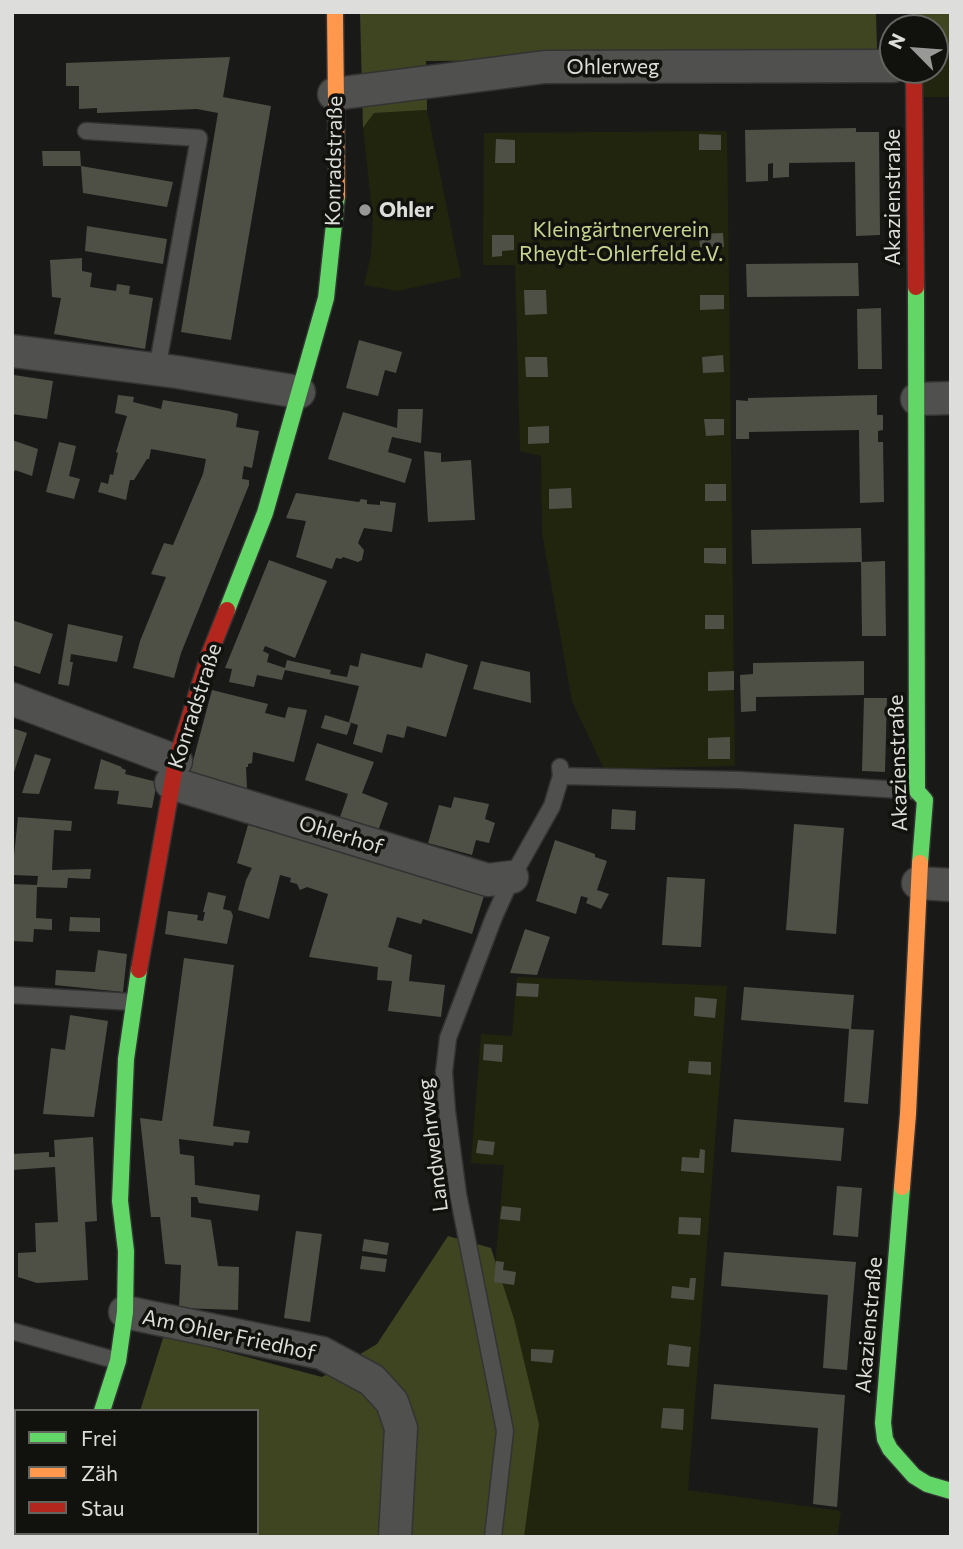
<!DOCTYPE html>
<meta charset="utf-8">
<style>
body{margin:0}
#map{position:relative;width:963px;height:1549px;overflow:hidden;background:#191a18;font-family:Commissioner,sans-serif}
canvas{display:block}
.frame{position:absolute;inset:0;border:14px solid #dddedb;pointer-events:none}
.legend{position:absolute;left:14px;top:1409px;width:245px;height:126px;box-sizing:border-box;background:#11120e;border:2px solid #636460;margin:0;padding:9px 12px;list-style:none;font-size:21px;color:#dddedb}
.legend li{display:flex;align-items:center;gap:14px;height:35px}
.legend b{width:35px;border:2px solid #636460}
.north{position:absolute;left:879px;top:14px;width:70px;height:70px;box-sizing:border-box;background:#11120e;border:2px solid #636460;border-radius:50%;rotate:295deg;font-size:19px;font-weight:700;line-height:28px;text-align:center;color:#dddedb}
.north::after{content:'';display:block;margin:auto;width:24px;height:32px;background:#989997;clip-path:polygon(50% 0,100% 100%,50% 72%,0 100%)}
</style>
<div id="map">
<canvas width="963" height="1549"></canvas>
<div class="frame"></div>
<ul class="legend">
<li><b style="height:9px;background:#63d668"></b>Frei</li>
<li><b style="height:9px;background:#ff974d"></b>Zäh</li>
<li><b style="height:9px;background:#b3261e"></b>Stau</li>
</ul>
<div class="north">N</div>
</div>
<script>
const context = document.querySelector('canvas').getContext('2d');
context.lineJoin = 'round';
function fillPath(path, color) { context.fillStyle = color; context.fill(path, 'evenodd'); }
const shape = rows => new Path2D(rows.map(r => 'M' + r).join(''));
function trace(path, color, width, dash) { context.strokeStyle = color; context.lineWidth = width; context.lineCap = dash ? 'butt' : 'round'; context.setLineDash(dash || []); context.stroke(path); }
function label(font, color, halo, rows, align = 'center') {
  context.font = font + ' Commissioner,sans-serif'; context.lineWidth = 7; context.setLineDash([]); context.textBaseline = 'middle'; context.strokeStyle = halo; context.fillStyle = color; for (const [text, x, y, turn = 0] of rows) {
    context.save(); context.translate(x, y); context.rotate((+turn || 0) * Math.PI / 180); context.textAlign = isNaN(turn) ? turn : align; if (halo) context.strokeText(text, 0, 0); context.fillText(text, 0, 0); context.restore();
  }
}
fillPath(shape([
 [935,49,951,49,951,97,920,97,915,70,935,70],
 [427,110,461,277,398,291,364,285,371,255,373,219,363,128,374,113],
 [727,131,735,766,604,769,572,701,542,533,541,456,520,451,515,265,483,265,484,133],
 [517,977,727,986,688,1490,841,1511,837,1537,519,1537,493,1289,504,1165,471,1163,481,1034,512,1036]
]), '#22250e');
fillPath(shape([
 [360,12,876,12,877,50,836,58,426,61,427,110,374,113,363,128],
 [912,12,951,12,951,49,935,49,935,28,912,28],
 [448,1236,491,1248,514,1319,539,1424,524,1537,99,1537,100,1533,257,1533,257,1411,140,1411,164,1335,322,1377,377,1344]
]), '#3f4521');
fillPath(shape([
 [230,57,223,97,271,106,231,340,181,332,218,113,197,109,97,113,97,108,79,109,79,86,66,86,66,63],
 [856,128,856,132,879,132,880,235,856,236,855,162,789,163,789,177,773,178,773,163,768,164,768,181,746,182,745,130],
 [699,134,721,135,721,150,699,150],
 [496,139,515,140,515,163,495,163],
 [42,151,80,151,81,166,43,166],
 [81,166,173,182,167,207,83,193],
 [87,226,167,239,163,264,85,251],
 [723,233,724,247,700,247,699,234],
 [492,235,514,235,514,250,502,251,502,256,492,257],
 [82,258,82,271,92,273,90,287,116,291,117,284,130,286,129,294,153,298,145,349,54,334,61,298,52,297,50,260],
 [858,263,859,296,747,297,746,264],
 [524,290,546,290,547,314,525,315],
 [700,295,724,295,724,309,700,310],
 [881,308,882,369,858,369,857,309],
 [359,340,402,352,396,373,385,370,378,396,346,388],
 [723,355,724,372,703,373,702,357],
 [525,357,547,357,548,377,526,377],
 [14,375,53,381,47,419,12,414],
 [118,395,134,397,133,402,161,409,163,400,229,411,238,414,236,427,259,431,252,468,244,466,242,479,249,480,249,485,181,653,174,678,133,668,140,641,166,577,151,574,164,543,173,545,203,474,206,459,151,449,149,459,147,459,134,480,130,480,126,500,98,492,101,482,108,484,110,474,113,475,118,453,116,452,127,416,115,413],
 [877,395,877,415,883,415,883,430,878,431,878,442,883,442,884,502,860,503,859,430,749,432,749,439,736,439,736,400,748,401,748,398],
 [398,409,423,409,421,443,392,437,388,452,412,459,405,483,328,459,343,412,397,428],
 [704,419,724,419,724,435,706,436],
 [549,426,549,443,528,444,528,427],
 [12,440,38,449,32,476,15,470,12,476],
 [59,442,76,446,69,476,80,479,74,499,46,492],
 [424,451,441,453,441,462,471,460,475,520,428,522],
 [705,484,726,484,726,501,705,501],
 [571,488,572,508,549,509,549,489],
 [296,493,359,502,361,499,367,500,367,504,380,505,380,501,396,503,392,532,364,528,358,543,364,550,362,560,358,562,343,557,341,559,336,558,332,569,296,557,306,521,286,518],
 [861,528,862,562,885,561,886,636,862,636,861,562,752,564,751,530],
 [704,548,726,548,726,564,704,563],
 [269,560,327,581,295,658,265,646,263,651,269,654,267,662,285,668,287,660,331,670,330,674,347,677,350,665,358,667,361,653,422,668,426,653,468,665,446,737,407,726,404,738,387,734,382,753,353,744,358,725,349,722,359,686,285,670,282,680,257,675,254,687,229,682,232,669,225,668],
 [705,615,724,615,724,629,705,629],
 [12,620,53,634,40,674,12,665],
 [68,624,123,636,117,662,71,654,70,662,73,662,69,686,58,684],
 [481,661,530,672,531,703,473,689],
 [864,661,864,695,756,697,756,711,741,712,740,675,753,674,753,663],
 [734,671,734,690,708,691,708,672],
 [212,690,268,704,265,713,285,718,288,707,307,710,294,762,253,752,252,763,248,764,248,767,246,767,247,789,190,772],
 [864,698,887,698,885,772,862,771],
 [325,715,351,723,347,735,321,728],
 [12,728,27,733,13,775,12,775],
 [730,737,730,759,708,759,708,738],
 [317,743,374,762,362,793,388,803,378,831,340,817,348,794,305,780],
 [35,754,51,759,39,794,22,793],
 [101,759,122,767,121,768,126,770,125,774,157,782,152,808,117,804,119,791,94,789],
 [454,797,489,804,485,819,495,823,489,843,476,840,472,855,428,843,439,805,451,808],
 [612,809,636,811,635,830,611,829],
 [18,817,72,821,71,831,54,830,52,870,91,869,90,879,68,878,67,888,37,887,36,918,52,919,52,930,34,929,33,942,12,941,12,884,37,885,38,876,12,875],
 [794,824,844,828,836,934,786,930],
 [248,825,341,851,484,896,472,934,423,919,421,924,397,917,388,947,412,955,409,981,445,985,441,1017,388,1011,392,981,377,980,378,967,309,957,328,894,307,887,300,890,297,884,290,882,291,878,280,875,269,919,238,910,246,880,252,868,237,863],
 [555,840,595,854,595,857,607,861,597,890,609,894,601,909,586,903,588,898,581,896,576,914,536,901],
 [667,877,705,879,701,947,662,945],
 [208,892,226,896,223,909,231,911,233,916,227,944,165,934,168,911,198,915,197,920,203,921,205,912,203,912],
 [70,917,100,918,100,932,69,931],
 [525,929,550,937,537,975,510,973],
 [98,950,127,954,123,992,55,985,56,970,95,972],
 [184,958,234,965,213,1126,250,1131,248,1143,234,1142,233,1146,179,1139,180,1154,194,1156,195,1185,260,1195,258,1211,199,1203,197,1197,191,1197,191,1217,211,1220,218,1266,239,1267,238,1310,179,1308,181,1265,165,1264,160,1217,151,1217,140,1118,162,1121],
 [517,983,539,984,538,997,516,996],
 [744,987,854,995,851,1029,874,1030,868,1104,844,1102,849,1029,741,1020],
 [695,997,717,999,715,1018,694,1016],
 [70,1015,108,1021,94,1117,43,1114,51,1048,65,1050],
 [484,1044,503,1045,502,1062,483,1060],
 [689,1061,711,1062,711,1075,688,1073],
 [734,1119,844,1128,841,1161,731,1152],
 [93,1137,97,1221,85,1222,88,1280,37,1283,18,1277,18,1253,36,1252,35,1223,58,1222,55,1167,12,1170,12,1154,49,1152,49,1157,55,1157,54,1140],
 [478,1140,495,1142,493,1155,476,1153],
 [700,1149,705,1150,704,1173,681,1171,682,1157,699,1158],
 [837,1186,862,1188,858,1237,833,1235],
 [502,1206,521,1208,520,1221,500,1219],
 [679,1217,701,1218,700,1235,678,1234],
 [296,1231,322,1234,310,1322,284,1318],
 [364,1239,389,1243,387,1255,362,1251],
 [724,1252,856,1262,847,1370,823,1368,828,1295,721,1286],
 [362,1256,387,1259,385,1272,360,1269],
 [496,1261,504,1262,503,1270,516,1272,514,1285,494,1282],
 [690,1278,696,1278,694,1300,671,1298,672,1286,689,1288],
 [669,1344,691,1347,689,1367,667,1365],
 [531,1349,554,1350,552,1363,531,1361],
 [714,1384,845,1395,837,1507,813,1504,818,1428,711,1419],
 [663,1408,684,1409,683,1430,661,1428]
]), '#4e5046');
const lane = shape([
 [86,131,199,138,157,369],
 [561,776,740,780,917,791],
 [12,995,133,1002],
 [12,1331,118,1361],
 [493,1537,505,1431,458,1194,447,1111,444,1072,448,1038,494,917,512,877,552,806,561,776,560,767]
]);
const street = shape([
 [334,94,545,67,893,66],
 [12,351,177,372,299,392],
 [917,399,951,398],
 [12,699,176,761],
 [171,783,488,880,512,877],
 [918,883,951,885],
 [125,1312,322,1353,372,1380,392,1402,401,1428,395,1537],
 [61,1537,63,1533]
]);
const fast = shape([
 [916,287,917,791,925,800,920,863],
 [227,610,265,513,326,298,337,196],
 [902,1187,883,1423,885,1439,890,1449,914,1476,927,1484,951,1491],
 [102,1411,118,1361,125,1312,126,1251,120,1201,126,1059,139,970]
]);
const slow = shape([
 [335,12,337,196],
 [902,1187,908,1114,920,863]
]);
const jam = shape([
 [904,70,914,79,916,287],
 [139,970,176,761,209,655,227,610]
]);
trace(lane, '#333', 19);
trace(street, '#333', 35);
trace(fast, '#333', 19);
trace(slow, '#333', 19);
trace(jam, '#333', 19);
trace(lane, '#50504f', 16);
trace(street, '#50504f', 32);
trace(fast, '#63d668', 16);
trace(slow, '#ff974d', 16);
trace(jam, '#b3261e', 16);
for (const [x, y, r, color] of [
 [365,210,7,"#989997"]
]) { const dot = new Path2D(); dot.arc(x, y, r, 0, 2 * Math.PI); context.fillStyle = color; context.fill(dot); trace(dot, '#11120e', 2.5); }
label('21px', '#dddedb', '#11120e', [
 ["Ohlerweg",613,67],
 ["Konradstraße",334,161,-89],
 ["Akazienstraße",893,197,-90],
 ["Konradstraße",195,706,-72],
 ["Akazienstraße",898,763,-92],
 ["Ohlerhof",341,835,17],
 ["Landwehrweg",433,1145,-97],
 ["Akazienstraße",869,1325,-85],
 ["Am Ohler Friedhof",229,1335,12]
]);
label('bold 21px', '#dddedb', '#11120e', [
 ["Ohler",379,210]
], 'left');
label('21px', '#c6d48e', '#11120e', [
 ["Kleingärtnerverein",621,230],
 ["Rheydt-Ohlerfeld e.V.",621,254]
]);
</script>
